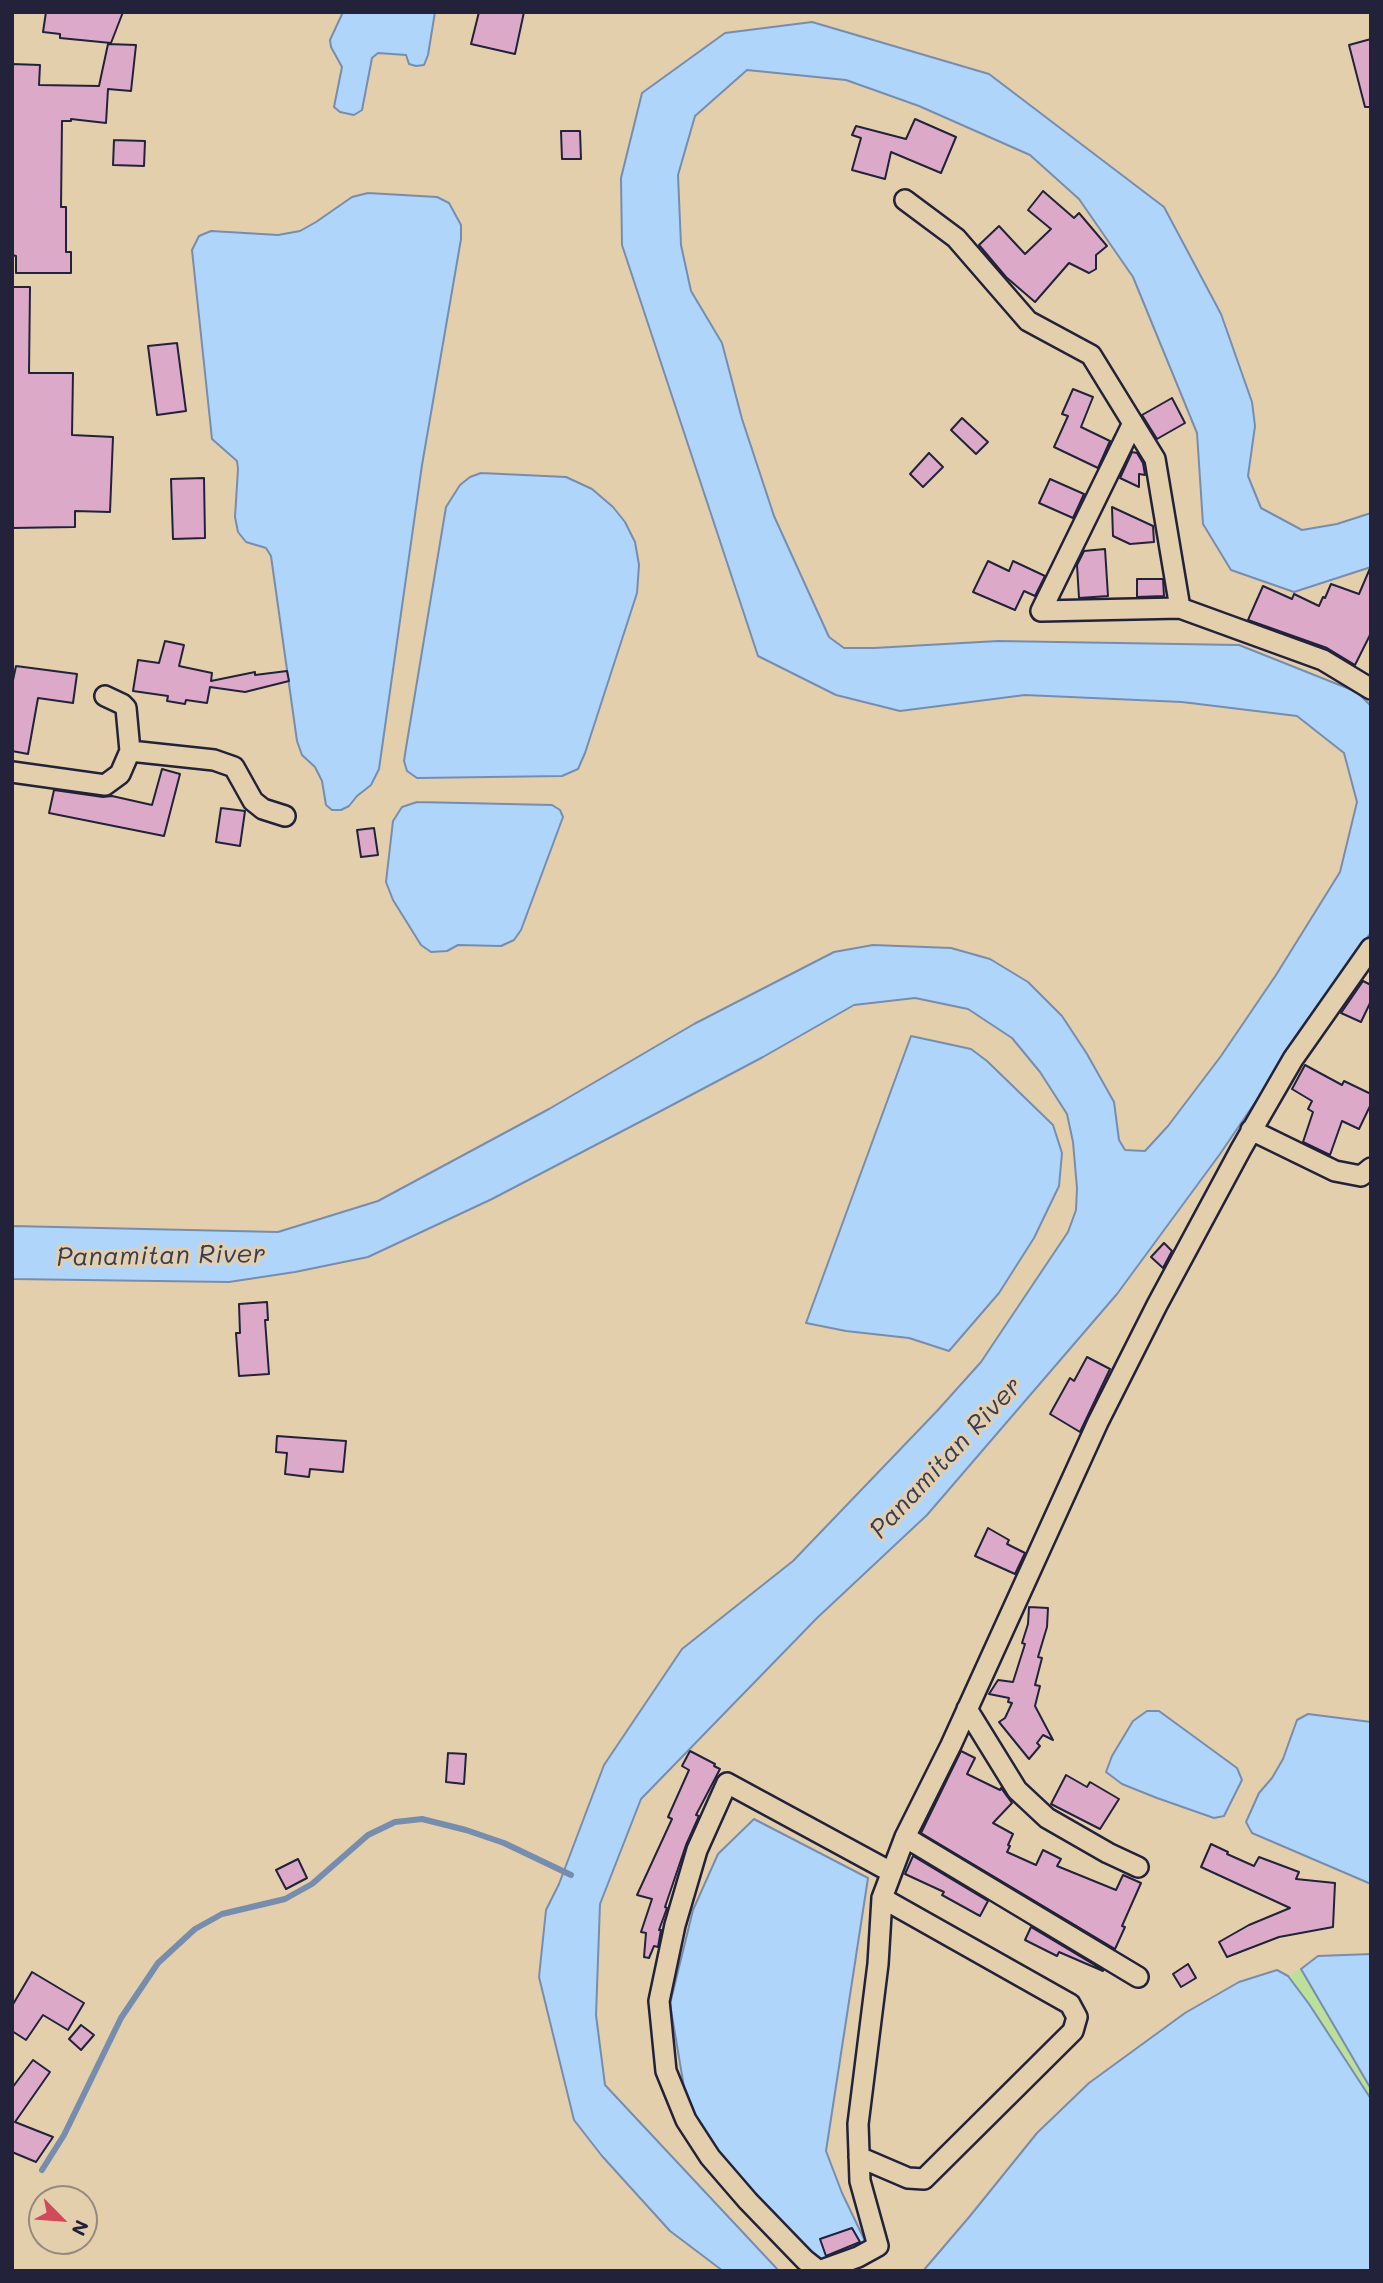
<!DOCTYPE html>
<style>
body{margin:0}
#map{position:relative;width:1383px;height:2283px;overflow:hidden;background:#e4cfad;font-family:Mali,sans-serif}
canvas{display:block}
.frame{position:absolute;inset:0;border:14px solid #22223b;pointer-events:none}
.north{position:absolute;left:28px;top:2185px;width:70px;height:70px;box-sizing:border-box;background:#e4cfad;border:2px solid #968a7f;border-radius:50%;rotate:115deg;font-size:19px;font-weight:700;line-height:28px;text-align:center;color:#22223b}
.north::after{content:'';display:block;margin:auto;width:24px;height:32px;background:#d1495b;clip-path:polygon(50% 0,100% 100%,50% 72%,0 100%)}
</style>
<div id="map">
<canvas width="1383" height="2283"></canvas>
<div class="frame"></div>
<div class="north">N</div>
</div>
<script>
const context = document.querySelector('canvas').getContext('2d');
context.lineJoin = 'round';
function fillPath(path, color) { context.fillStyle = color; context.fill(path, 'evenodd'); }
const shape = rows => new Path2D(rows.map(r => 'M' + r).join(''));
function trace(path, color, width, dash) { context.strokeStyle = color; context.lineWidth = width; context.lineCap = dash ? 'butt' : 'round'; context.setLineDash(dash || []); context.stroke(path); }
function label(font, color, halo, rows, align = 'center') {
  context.font = font + ' Mali,sans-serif'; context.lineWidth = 6; context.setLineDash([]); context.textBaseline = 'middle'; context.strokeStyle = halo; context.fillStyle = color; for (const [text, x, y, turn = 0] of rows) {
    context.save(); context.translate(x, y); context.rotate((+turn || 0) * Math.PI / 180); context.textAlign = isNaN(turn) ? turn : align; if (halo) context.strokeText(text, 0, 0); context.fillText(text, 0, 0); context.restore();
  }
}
fillPath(shape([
 [1301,1969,1371,2089,1371,2099,1288,1976]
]), '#bce09a');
const water = shape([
 [343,12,435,12,428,55,424,65,416,66,409,64,406,55,378,53,372,58,362,110,354,115,340,112,334,107,342,67,331,47,330,40,343,12],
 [812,22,989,74,1164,207,1221,314,1252,402,1255,426,1248,476,1261,508,1302,530,1337,524,1371,513,1371,567,1294,592,1231,570,1203,524,1197,433,1133,277,1079,199,1030,155,919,106,846,80,747,70,695,116,678,175,681,245,691,291,722,343,742,419,774,516,829,637,844,648,874,648,998,641,1239,645,1357,692,1371,706,1371,932,1220,1154,1117,1294,927,1515,817,1618,641,1799,600,1904,596,2015,605,2085,779,2271,723,2271,670,2231,602,2156,574,2120,539,1977,546,1910,559,1884,604,1765,682,1649,793,1561,937,1411,981,1362,1068,1232,1076,1210,1077,1188,1073,1142,1067,1114,1040,1072,1012,1038,968,1009,915,998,854,1005,763,1057,657,1113,492,1199,368,1257,295,1272,229,1282,12,1279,12,1226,278,1232,378,1201,549,1109,694,1024,834,952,873,945,951,948,990,959,1028,982,1062,1016,1087,1054,1114,1102,1119,1140,1125,1150,1145,1151,1168,1126,1221,1056,1276,975,1340,872,1357,802,1344,753,1297,716,1182,702,1025,695,900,711,836,695,758,656,622,245,621,178,642,93,725,33,812,22],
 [368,193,437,197,449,203,461,225,461,239,422,465,379,769,371,785,357,796,349,806,341,810,332,810,326,805,322,781,315,767,302,755,297,741,271,556,266,548,246,542,238,532,235,517,238,469,237,461,212,439,192,250,199,236,211,231,278,235,300,231,316,222,352,197,368,193],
 [481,473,566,477,592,489,613,507,625,522,635,542,639,565,637,593,585,753,578,769,562,776,417,778,407,771,404,761,406,748,446,507,460,485,470,477,481,473],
 [417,802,552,805,560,810,563,817,521,930,514,940,501,946,458,945,447,951,431,952,421,945,393,900,386,882,393,821,402,807,417,802],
 [911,1036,971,1049,987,1061,1053,1125,1062,1153,1059,1186,1034,1238,999,1293,949,1351,909,1338,846,1331,806,1323,911,1036],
 [1147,1711,1159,1711,1237,1768,1242,1780,1224,1816,1214,1818,1157,1798,1122,1784,1106,1772,1112,1756,1133,1721,1147,1711],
 [1308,1714,1371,1722,1371,1884,1252,1833,1246,1822,1259,1793,1272,1778,1283,1759,1297,1720,1308,1714],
 [754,1819,868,1878,826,2151,842,2193,866,2243,818,2267,689,2117,670,2004,693,1910,718,1854,754,1819],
 [1371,1954,1371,2089,1301,1969,1318,1956,1371,1954],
 [1277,1970,1288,1976,1309,2004,1371,2099,1371,2271,923,2271,970,2216,1037,2133,1089,2083,1185,2013,1239,1982,1277,1970]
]);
fillPath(water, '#b0d5fa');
trace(water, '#778dae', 2);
trace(shape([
 [42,2170,64,2135,121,2018,158,1963,195,1929,222,1914,285,1899,312,1884,368,1835,395,1822,422,1819,466,1830,504,1843,571,1875]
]), '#778dae', 6);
const building = shape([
 [46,12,123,12,111,43,60,38,60,34,43,32,46,12],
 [479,12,524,12,515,54,471,44,479,12],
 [1371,39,1371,107,1365,107,1349,45,1371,39],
 [108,44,136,45,131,91,108,89,106,123,71,119,71,121,62,121,61,207,66,207,66,252,71,252,71,273,16,273,16,256,12,255,12,64,40,65,39,85,99,86,108,44],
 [915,119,956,137,941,173,891,152,885,179,852,170,861,138,852,135,856,126,906,139,915,119],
 [561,131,580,131,581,159,562,159,561,131],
 [114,140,145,141,144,166,113,165,114,140],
 [1043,191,1074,218,1079,213,1107,246,1096,255,1096,269,1089,273,1069,263,1035,302,1006,277,979,245,999,226,1025,254,1051,229,1028,210,1043,191],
 [12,287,30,287,29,373,73,373,72,435,113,437,110,512,75,511,75,527,12,528,12,287],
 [177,343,186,411,157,415,148,346,177,343],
 [1073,389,1093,397,1081,427,1110,441,1098,468,1054,447,1068,416,1062,414,1073,389],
 [1172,398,1185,423,1157,439,1142,415,1172,398],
 [962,418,988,442,976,454,951,430,962,418],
 [1132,452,1137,453,1143,463,1145,475,1139,474,1139,487,1120,478,1132,452],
 [929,453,943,467,923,487,910,474,929,453],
 [204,478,205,538,173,539,171,479,204,478],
 [1050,479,1084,494,1073,518,1039,503,1050,479],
 [1112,507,1153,526,1154,542,1130,544,1113,536,1112,507],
 [1105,549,1108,596,1079,598,1077,565,1084,551,1105,549],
 [988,561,1009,571,1013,561,1045,576,1035,596,1024,591,1015,610,973,592,988,561],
 [1371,566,1371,633,1355,665,1327,648,1248,620,1263,586,1292,599,1294,594,1319,606,1323,597,1325,598,1331,584,1359,594,1371,566],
 [1137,579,1163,579,1164,596,1137,597,1137,579],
 [165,641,184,645,179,666,212,673,211,681,255,672,255,675,287,671,289,681,245,692,210,687,207,703,186,700,185,704,167,701,168,696,133,691,138,660,159,663,165,641],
 [16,666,77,674,73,703,38,698,28,754,12,751,12,685,16,666],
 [162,769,180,774,164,836,49,813,54,790,103,797,112,796,152,805,162,769],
 [221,808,245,811,240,846,216,842,221,808],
 [374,828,378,855,361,857,357,830,374,828],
 [1363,981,1371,985,1371,1001,1361,1022,1341,1013,1363,981],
 [1305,1065,1342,1085,1344,1081,1371,1094,1371,1104,1359,1129,1342,1121,1330,1155,1303,1142,1313,1112,1308,1109,1312,1101,1292,1089,1305,1065],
 [1164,1243,1172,1251,1163,1268,1151,1257,1164,1243],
 [267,1302,268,1320,265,1320,269,1374,239,1376,236,1333,240,1333,239,1304,267,1302],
 [1087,1357,1110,1369,1080,1432,1050,1414,1070,1378,1074,1381,1087,1357],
 [277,1436,346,1441,343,1472,310,1469,309,1477,285,1474,287,1453,276,1452,277,1436],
 [988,1528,1009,1540,1007,1544,1025,1553,1015,1574,975,1556,988,1528],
 [1029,1607,1048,1608,1047,1627,1038,1657,1042,1658,1035,1685,1040,1686,1035,1706,1053,1740,1043,1735,1037,1743,1040,1746,1029,1759,999,1722,1005,1718,1012,1703,1008,1702,1009,1698,989,1694,998,1680,1013,1682,1025,1644,1022,1643,1028,1624,1029,1607],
 [690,1751,715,1764,714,1766,720,1769,696,1815,699,1816,686,1845,665,1907,667,1908,659,1930,661,1930,658,1947,654,1946,649,1958,644,1957,646,1933,641,1932,652,1899,637,1895,672,1819,668,1817,689,1770,682,1766,690,1751],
 [961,1751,975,1758,967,1774,1000,1790,1001,1788,1012,1803,993,1823,1013,1834,1008,1845,1010,1846,1007,1852,1036,1865,1043,1850,1061,1859,1057,1866,1116,1890,1123,1875,1141,1883,1122,1926,1125,1927,1115,1949,921,1833,961,1751],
 [448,1753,466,1754,464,1784,446,1782,448,1753],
 [1066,1775,1087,1787,1090,1782,1119,1799,1100,1829,1051,1804,1066,1775],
 [1211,1844,1228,1852,1227,1854,1254,1866,1259,1857,1299,1872,1296,1879,1335,1883,1333,1927,1279,1937,1227,1957,1219,1942,1249,1925,1290,1908,1201,1867,1211,1844],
 [913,1856,988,1901,980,1916,942,1895,944,1892,905,1874,913,1856],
 [298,1859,307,1878,286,1889,276,1870,298,1859],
 [1031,1927,1103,1970,1103,1971,1059,1952,1057,1956,1025,1940,1031,1927],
 [1188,1964,1196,1978,1181,1987,1173,1974,1188,1964],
 [32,1972,84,2003,68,2030,43,2015,26,2040,12,2031,12,2006,32,1972],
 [81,2025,94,2035,81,2050,69,2039,81,2025],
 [33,2060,50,2072,15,2122,53,2137,36,2162,12,2152,12,2088,33,2060],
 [852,2228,860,2242,826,2256,820,2239,852,2228]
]);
fillPath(building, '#dcaac8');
trace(building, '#22223b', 2);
const minor = shape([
 [905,200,956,238,1028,321,1091,355,1155,459,1180,608],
 [1133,423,1041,611,1180,608,1323,660,1371,689],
 [130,751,214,760,234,767,253,801,263,809,285,816],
 [12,772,105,785,120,774,130,751,126,708,122,704,105,696],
 [1251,1130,1335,1171,1361,1176,1371,1168],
 [967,1709,1017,1790,1047,1818,1108,1853,1138,1867],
 [905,1837,1138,1977],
 [891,1872,727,1783,697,1850,675,1925,659,2001,666,2071,686,2120,710,2157,748,2201,805,2260,819,2271,858,2257,878,2246,860,2181,858,2124,878,1964,882,1898,905,1837,951,1745,1098,1422,1157,1305,1241,1149,1293,1059,1371,948],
 [859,2157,908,2178,924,2179,1073,2031,1077,2017,1070,2004,882,1898]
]);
trace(minor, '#22223b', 24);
trace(minor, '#e4cfad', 19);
label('italic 26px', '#373d58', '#e4cfad', [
 ["Panamitan River",161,1256,-1],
 ["Panamitan River",946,1458,-47]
]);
</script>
